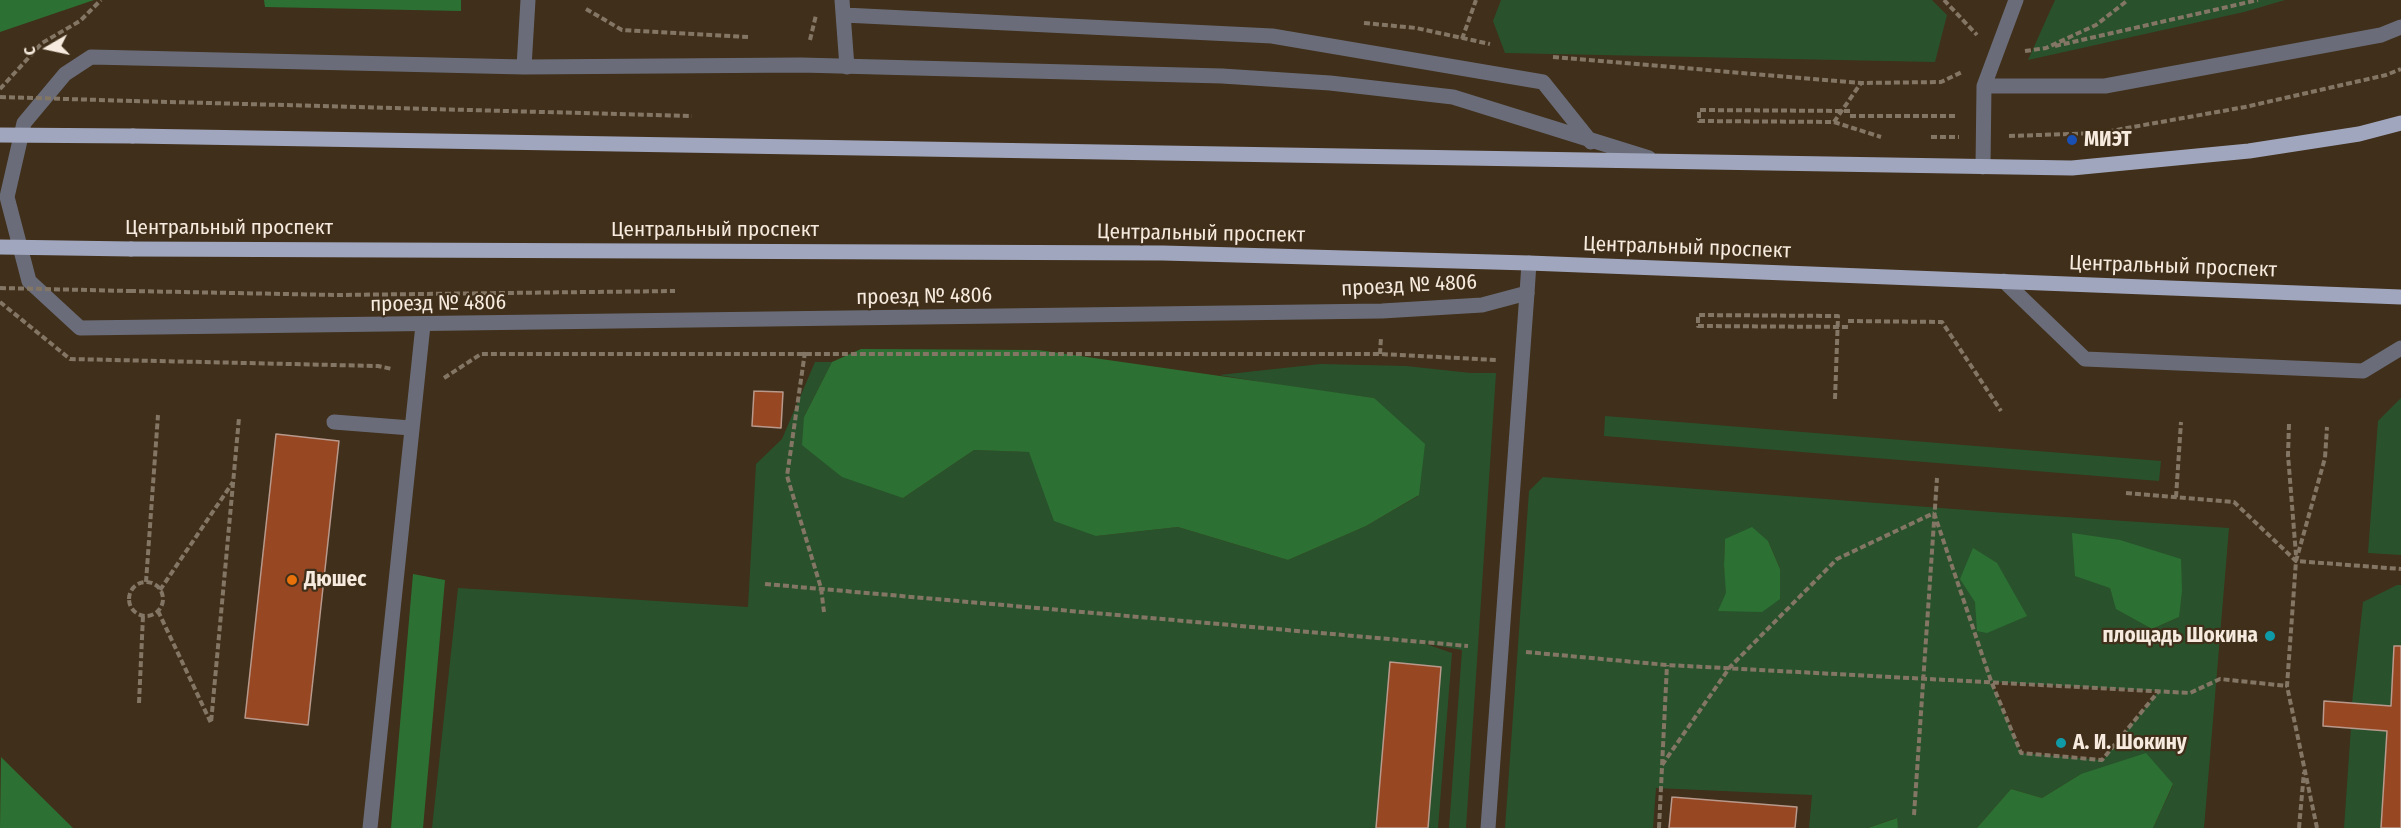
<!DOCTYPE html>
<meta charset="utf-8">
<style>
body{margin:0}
#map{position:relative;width:2401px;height:828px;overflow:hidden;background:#402f1a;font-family:"Fira Sans Condensed",sans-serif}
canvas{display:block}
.north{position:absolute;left:18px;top:18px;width:60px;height:60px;-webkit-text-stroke:4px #402f1a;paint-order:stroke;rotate:261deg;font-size:16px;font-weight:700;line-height:24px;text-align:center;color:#f6ebde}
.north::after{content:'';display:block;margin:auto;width:21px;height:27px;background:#f6ebde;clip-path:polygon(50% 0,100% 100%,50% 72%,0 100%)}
</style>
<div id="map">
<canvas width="2401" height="828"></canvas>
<div class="north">С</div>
</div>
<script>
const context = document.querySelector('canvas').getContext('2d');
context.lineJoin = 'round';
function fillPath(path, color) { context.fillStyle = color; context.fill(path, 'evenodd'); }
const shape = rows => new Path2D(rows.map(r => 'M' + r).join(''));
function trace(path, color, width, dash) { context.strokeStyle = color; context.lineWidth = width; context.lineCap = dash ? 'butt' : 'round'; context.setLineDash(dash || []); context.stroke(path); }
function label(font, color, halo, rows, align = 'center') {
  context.font = font + ' "Fira Sans Condensed",sans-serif'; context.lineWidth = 4.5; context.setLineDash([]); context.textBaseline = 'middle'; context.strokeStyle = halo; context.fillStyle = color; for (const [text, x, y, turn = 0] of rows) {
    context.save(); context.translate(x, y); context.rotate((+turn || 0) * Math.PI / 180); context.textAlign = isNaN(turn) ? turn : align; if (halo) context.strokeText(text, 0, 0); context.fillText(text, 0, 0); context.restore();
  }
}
fillPath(shape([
 [1501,0,1932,0,1947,15,1935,62,1505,53,1493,21],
 [2055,0,2285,0,2244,12,2028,60],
 [815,362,832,362,804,417,903,498,974,450,1029,452,1096,536,1178,527,1288,560,1366,526,1418,496,1374,398,1297,388,1219,375,1321,364,1406,366,1471,373,1496,373,1466,828,1449,828,1462,650,1423,643,1452,653,1438,828,432,828,458,588,748,607,756,464,782,439],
 [2401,398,2401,555,2368,553,2378,421],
 [1605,416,2161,461,2159,481,1604,436],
 [1543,477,2005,513,2229,528,2204,828,2153,828,2173,785,2081,774,2042,798,2011,789,1977,828,1898,828,1896,818,1868,828,1809,828,1812,795,1656,788,1653,828,1505,828,1529,491],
 [1725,540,1768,541,1780,569,1780,598,1719,611,1727,593,1724,565],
 [2110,588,2179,617,2152,629,2117,609],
 [1991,682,2158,691,2158,692,2103,760,2021,753],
 [2397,585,2401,585,2401,646,2394,646,2391,706,2352,703,2363,602],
 [2351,727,2387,731,2381,828,2344,828]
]), '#29522c');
fillPath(shape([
 [0,0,94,0,0,32],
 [264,0,461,0,461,11,265,7],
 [861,349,1038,350,1374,398,1425,444,1419,495,1366,526,1288,560,1178,527,1096,536,1054,521,1029,452,974,450,903,498,842,477,802,445,804,417,832,362],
 [1752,527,1768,541,1780,569,1780,599,1762,612,1718,611,1726,593,1724,565,1725,539],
 [2072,533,2120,540,2181,559,2182,591,2179,617,2152,629,2116,609,2110,588,2075,576],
 [1973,548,1997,563,2027,616,1987,633,1977,631,1975,602,1960,579],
 [413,574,445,580,423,828,391,828],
 [2146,753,2173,784,2153,828,1977,828,2011,789,2042,798,2081,774],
 [1,757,73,828,0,828],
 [1897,818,1898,828,1868,828]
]), '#2c7133');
const building = shape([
 [754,391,783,392,781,428,752,426,754,391],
 [276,434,339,441,308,725,245,718,276,434],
 [2394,646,2401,646,2401,828,2381,828,2387,731,2323,726,2324,701,2391,706,2394,646],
 [1390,662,1441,667,1428,828,1376,828,1390,662],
 [1672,797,1797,807,1795,828,1669,828,1672,797]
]);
fillPath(building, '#974823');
trace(building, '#b8998c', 1.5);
trace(shape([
 [1944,0,1977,35],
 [586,9,622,30,748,37],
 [1364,23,1416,28,1490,44],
 [1462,39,1476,0],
 [810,40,816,15],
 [2055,46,2258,0],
 [2025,51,2046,48,2096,25,2128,0],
 [1553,57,1861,83,1941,82,1962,72],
 [0,89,42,43,80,21,101,0],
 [134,101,692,116],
 [1850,111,1699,110,1699,121,1834,122,1881,137],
 [1850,116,1957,116],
 [1834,122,1861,83],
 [2009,136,2099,133,2245,107,2386,75,2401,69],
 [1931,137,1959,137],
 [130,291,336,295,675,291],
 [0,302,70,359,378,366,392,369],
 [1848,321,1942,322,2001,411],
 [805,352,787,476,821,588,824,612],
 [1380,354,1381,337],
 [444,378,481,354,1380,354,1497,360],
 [1835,399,1838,316,1698,315,1698,326,1849,327],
 [2289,424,2288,455,2296,555],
 [2126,493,2234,502,2296,561,2401,569],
 [2176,497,2181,422],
 [1934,513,1991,681,2021,753,2102,760,2158,692],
 [146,582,158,415],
 '129 599a17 17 0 1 1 34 0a17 17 0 1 1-34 0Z',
 [765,584,1468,646],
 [160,590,233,482],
 [158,611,211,723,239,418],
 [1526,652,1667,665,2190,693,2220,679,2287,686],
 [139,703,143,616],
 [1662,765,1730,667,1837,559,1934,513],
 [1914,815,1937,478],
 [1659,828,1667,665],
 [2299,828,2304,772],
 [2317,828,2287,686,2296,561,2325,458,2327,427]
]), '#847664', 4, [6, 3]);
trace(shape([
 [842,0,847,67],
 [844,15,1272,36,1543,82,1591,142],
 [1984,86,2105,86,2381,35,2401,27],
 [1983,167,1984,86,2016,0],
 [2004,281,2085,359,2363,371,2401,348],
 [334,422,411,428],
 [370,828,423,325],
 [1488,828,1527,293]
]), '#6a6d79', 15);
trace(shape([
 [524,67,528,0],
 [1529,263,1527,293,1482,305,1382,311,80,328,29,281,7,197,24,123,65,74,91,57,524,67,801,65,1222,76,1330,83,1453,97,1649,158]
]), '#6a6d79', 15);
trace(shape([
 [133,136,2072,168,2249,151,2359,134,2401,123],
 [131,249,1163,253,1529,263,2401,297]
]), '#a0a6be', 15);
trace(shape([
 [0,97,134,101],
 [0,288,130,291]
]), '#847664', 4, [6, 3]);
trace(shape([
 [0,135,133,136],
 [0,247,131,249]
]), '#a0a6be', 15);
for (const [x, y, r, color] of [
 [2072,140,6,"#1a4fb4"],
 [292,580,6,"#e8710a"],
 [2270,636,6,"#0f9aa8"],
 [2061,743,6,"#0f9aa8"]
]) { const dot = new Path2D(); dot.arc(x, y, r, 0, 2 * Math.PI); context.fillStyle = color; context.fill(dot); trace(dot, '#402f1a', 2); }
label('bold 21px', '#f6ebde', '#402f1a', [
 ["МИЭТ",2084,140],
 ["Дюшес",304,580],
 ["площадь Шокина",2258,636,"right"],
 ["А. И. Шокину",2073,743]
], 'left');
label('21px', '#f6ebde', '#402f1a', [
 ["Центральный проспект",229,228],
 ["Центральный проспект",715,230],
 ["Центральный проспект",1201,234,1],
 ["Центральный проспект",1687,248,2],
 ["Центральный проспект",2173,267,2],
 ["проезд № 4806",1409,286,-3],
 ["проезд № 4806",924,297,-1],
 ["проезд № 4806",438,304,-1]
]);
</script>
